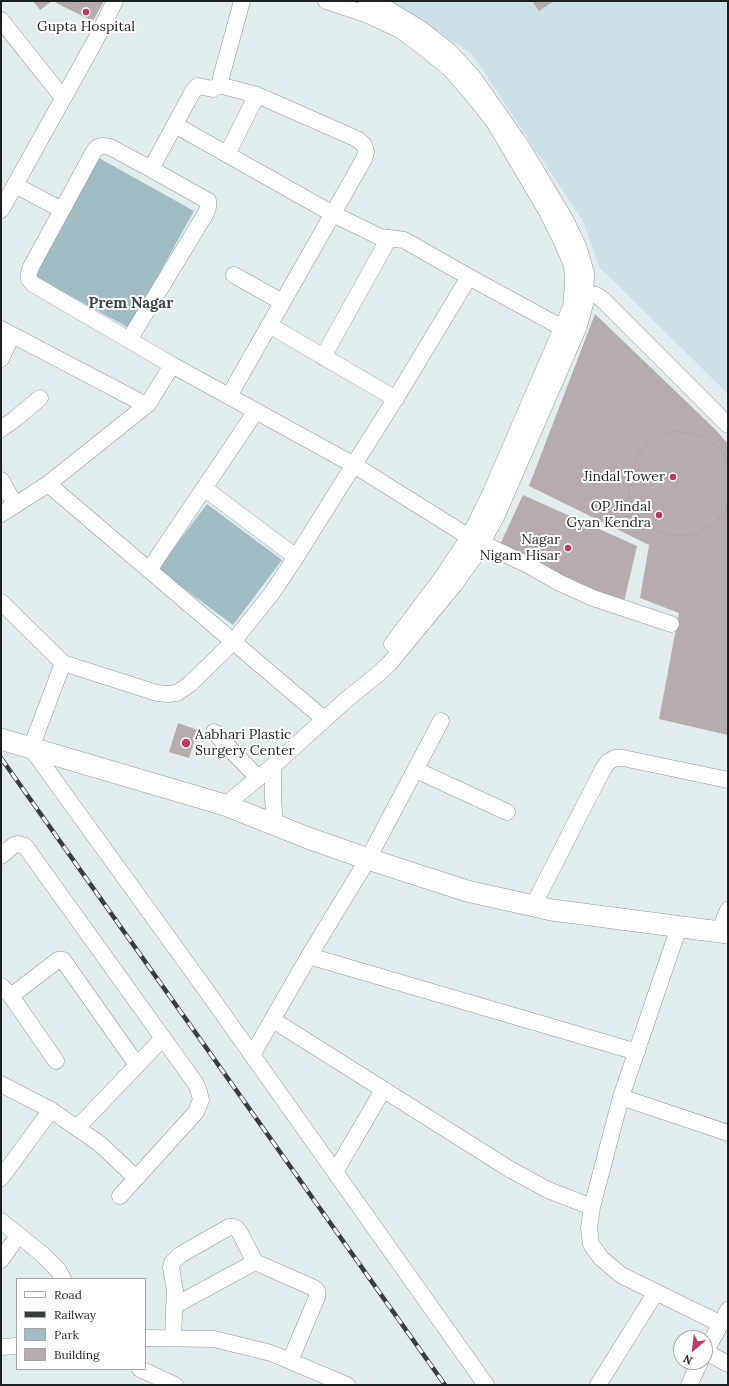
<!DOCTYPE html>
<style>
body{margin:0}
#map{position:relative;width:729px;height:1386px;overflow:hidden;background:#e1ecef;font-family:Lora,serif}
canvas{display:block}
.frame{position:absolute;inset:0;border:2px solid #1c2122;pointer-events:none}
.legend{position:absolute;left:16px;top:1278px;width:130px;height:92px;box-sizing:border-box;background:#fff;border:1px solid #a4a6a7;margin:0;padding:5px 7px;list-style:none;font-size:12px;color:#1c2122}
.legend li{display:flex;align-items:center;gap:8px;height:20px}
.legend b{width:20px;border:1px solid #a4a6a7}
.north{position:absolute;left:673px;top:1330px;width:40px;height:40px;box-sizing:border-box;background:#fff;border:1px solid #a4a6a7;border-radius:50%;rotate:208deg;font-size:11px;font-weight:700;line-height:16px;text-align:center;color:#1c2122}
.north::after{content:'';display:block;margin:auto;width:14px;height:18px;background:#c43661;clip-path:polygon(50% 0,100% 100%,50% 72%,0 100%)}
</style>
<div id="map">
<canvas width="729" height="1386"></canvas>
<div class="frame"></div>
<ul class="legend">
<li><b style="height:5px;background:#fff"></b>Road</li>
<li><b style="height:5px;background:#383e40"></b>Railway</li>
<li><b style="height:11px;background:#a0bdc4"></b>Park</li>
<li><b style="height:11px;background:#b7acad"></b>Building</li>
</ul>
<div class="north">N</div>
</div>
<script>
const context = document.querySelector('canvas').getContext('2d');
context.lineJoin = 'round';
function fillPath(path, color) { context.fillStyle = color; context.fill(path, 'evenodd'); }
const shape = rows => new Path2D(rows.map(r => 'M' + r).join(''));
function trace(path, color, width, dash) { context.strokeStyle = color; context.lineWidth = width; context.lineCap = dash ? 'butt' : 'round'; context.setLineDash(dash || []); context.stroke(path); }
function label(font, color, halo, rows, align = 'center') {
  context.font = font + ' Lora,serif'; context.lineWidth = 4; context.setLineDash([]); context.textBaseline = 'middle'; context.strokeStyle = halo; context.fillStyle = color; for (const [text, x, y, turn = 0] of rows) {
    context.save(); context.translate(x, y); context.rotate((+turn || 0) * Math.PI / 180); context.textAlign = isNaN(turn) ? turn : align; if (halo) context.strokeText(text, 0, 0); context.fillText(text, 0, 0); context.restore();
  }
}
fillPath(shape([
 [387,1,728,1,728,394,599,267,583,221,472,54,398,5]
]), '#cce1e6');
fillPath(shape([
 [99,158,194,211,129,328,34,276],
 [207,504,282,560,233,625,158,569]
]), '#a0bdc4');
fillPath(shape([
 [33,1,52,1,40,10],
 [57,1,104,1,93,21,56,3],
 [532,1,554,1,539,11],
 [595,314,717,431,728,444,728,735,659,719,679,613,640,598,649,545,529,486],
 [523,495,637,546,624,602,498,549],
 [178,723,198,730,189,758,169,752]
]), '#b7acad');
const minor = shape([
 [326,1,368,15,400,30,422,46,450,69,476,99,494,122,546,210,562,242,572,265,573,285,571,307,491,492,469,537,443,576,392,644],
 [1,20,63,98],
 [219,85,242,1],
 [175,125,333,214,380,237,404,240,469,277,570,332],
 [227,154,257,95],
 [151,169,193,91,198,86,213,89,219,85,257,95,357,139,364,145,366,152,364,159,229,396],
 [15,185,62,210],
 [1,210,94,43,115,1],
 [234,275,282,302],
 [576,295,596,295,603,300,728,425],
 [269,325,396,399],
 [1,329,146,405],
 [129,340,206,213,208,207,208,201,151,169,110,147,103,146,98,147,94,151,31,267,29,273,29,279,33,284,172,365,354,465,469,537,528,565,560,583,593,598,671,624],
 [323,357,389,238],
 [1,359,12,335],
 [1,429,15,419,40,398],
 [1,480,15,505],
 [48,484,324,719],
 [204,488,296,557],
 [1,514,48,484,148,404,172,365],
 [149,570,256,411],
 [1,602,63,663,157,693,168,694,177,693,190,684,233,642,272,593,296,557,399,393,469,277],
 [63,663,31,748,206,990,486,1385],
 [214,732,258,778],
 [273,766,273,799,275,825],
 [416,770,507,812],
 [225,805,273,766,346,700,378,674,389,664,455,584,475,556,497,515,579,326,585,304,586,273,578,246,565,219,522,147,473,77,449,51,421,29,388,9,366,1],
 [1,856,14,845,18,844,25,846,196,1084,199,1092,201,1100,196,1112,120,1196],
 [533,906,603,769,608,762,615,758,623,758,728,780],
 [679,927,621,1097,592,1207,589,1228,591,1244,601,1258,621,1275,721,1324],
 [719,932,728,910],
 [309,956,637,1052],
 [1,986,11,996,56,1061],
 [11,996,58,960,63,960,137,1065],
 [273,1020,511,1170,548,1190,592,1207],
 [252,1055,309,956,368,859,441,721],
 [1,1084,51,1110,77,1128,100,1144,136,1178],
 [621,1097,728,1133],
 [77,1128,163,1038],
 [335,1172,383,1090],
 [1,1178,51,1110],
 [1,1221,42,1254,58,1270,63,1279],
 [1,1260,18,1236],
 [174,1306,255,1262],
 [145,1338,214,1339,271,1353,347,1385],
 [173,1338,175,1291,171,1267,172,1263,180,1255,229,1227,233,1227,237,1229,240,1233,255,1262,314,1288,317,1291,317,1297,290,1361],
 [1,1347,17,1346],
 [706,1352,728,1364],
 [705,1353,728,1310],
 [140,1369,175,1385],
 [598,1385,656,1292],
 [689,1385,700,1362]
]);
const major = shape([
 [1,739,225,805,308,838,368,859,467,891,552,910,728,933]
]);
trace(minor, '#8c979a', 17);
trace(major, '#8c979a', 22);
trace(shape([
 [728,463,719,448,699,435,675,431,661,434,644,445,629,473,629,495,639,516,657,531,671,536,695,534,716,523,728,506]
]), '#969fa1', 2, [1, 3]);
trace(minor, '#fff', 16);
trace(major, '#fff', 21);
const rail = shape([
 [1,758,445,1385]
]);
trace(rail, '#383e40', 4.5);
trace(rail, '#fff', 3, [9]);
for (const [x, y, r, color] of [
 [86,12,4,"#c43661"],
 [673,477,4,"#c43661"],
 [659,515,4,"#c43661"],
 [568,548,4,"#c43661"],
 [186,743,5,"#c43661"]
]) { const dot = new Path2D(); dot.arc(x, y, r, 0, 2 * Math.PI); context.fillStyle = color; context.fill(dot); trace(dot, '#fff', 1.5); }
label('14px', '#1c2122', '#fff', [
 ["Gupta Hospital",86,27,"center"],
 ["Jindal Tower",665,477],
 ["OP Jindal",651,507],
 ["Gyan Kendra",651,523],
 ["Nagar",560,540],
 ["Nigam Hisar",560,556],
 ["Aabhari Plastic",195,735,"left"],
 ["Surgery Center",195,751,"left"]
], 'right');
label('bold 15px', '#3c4648', '#fff', [
 ["Prem Nagar",131,304]
]);
</script>
